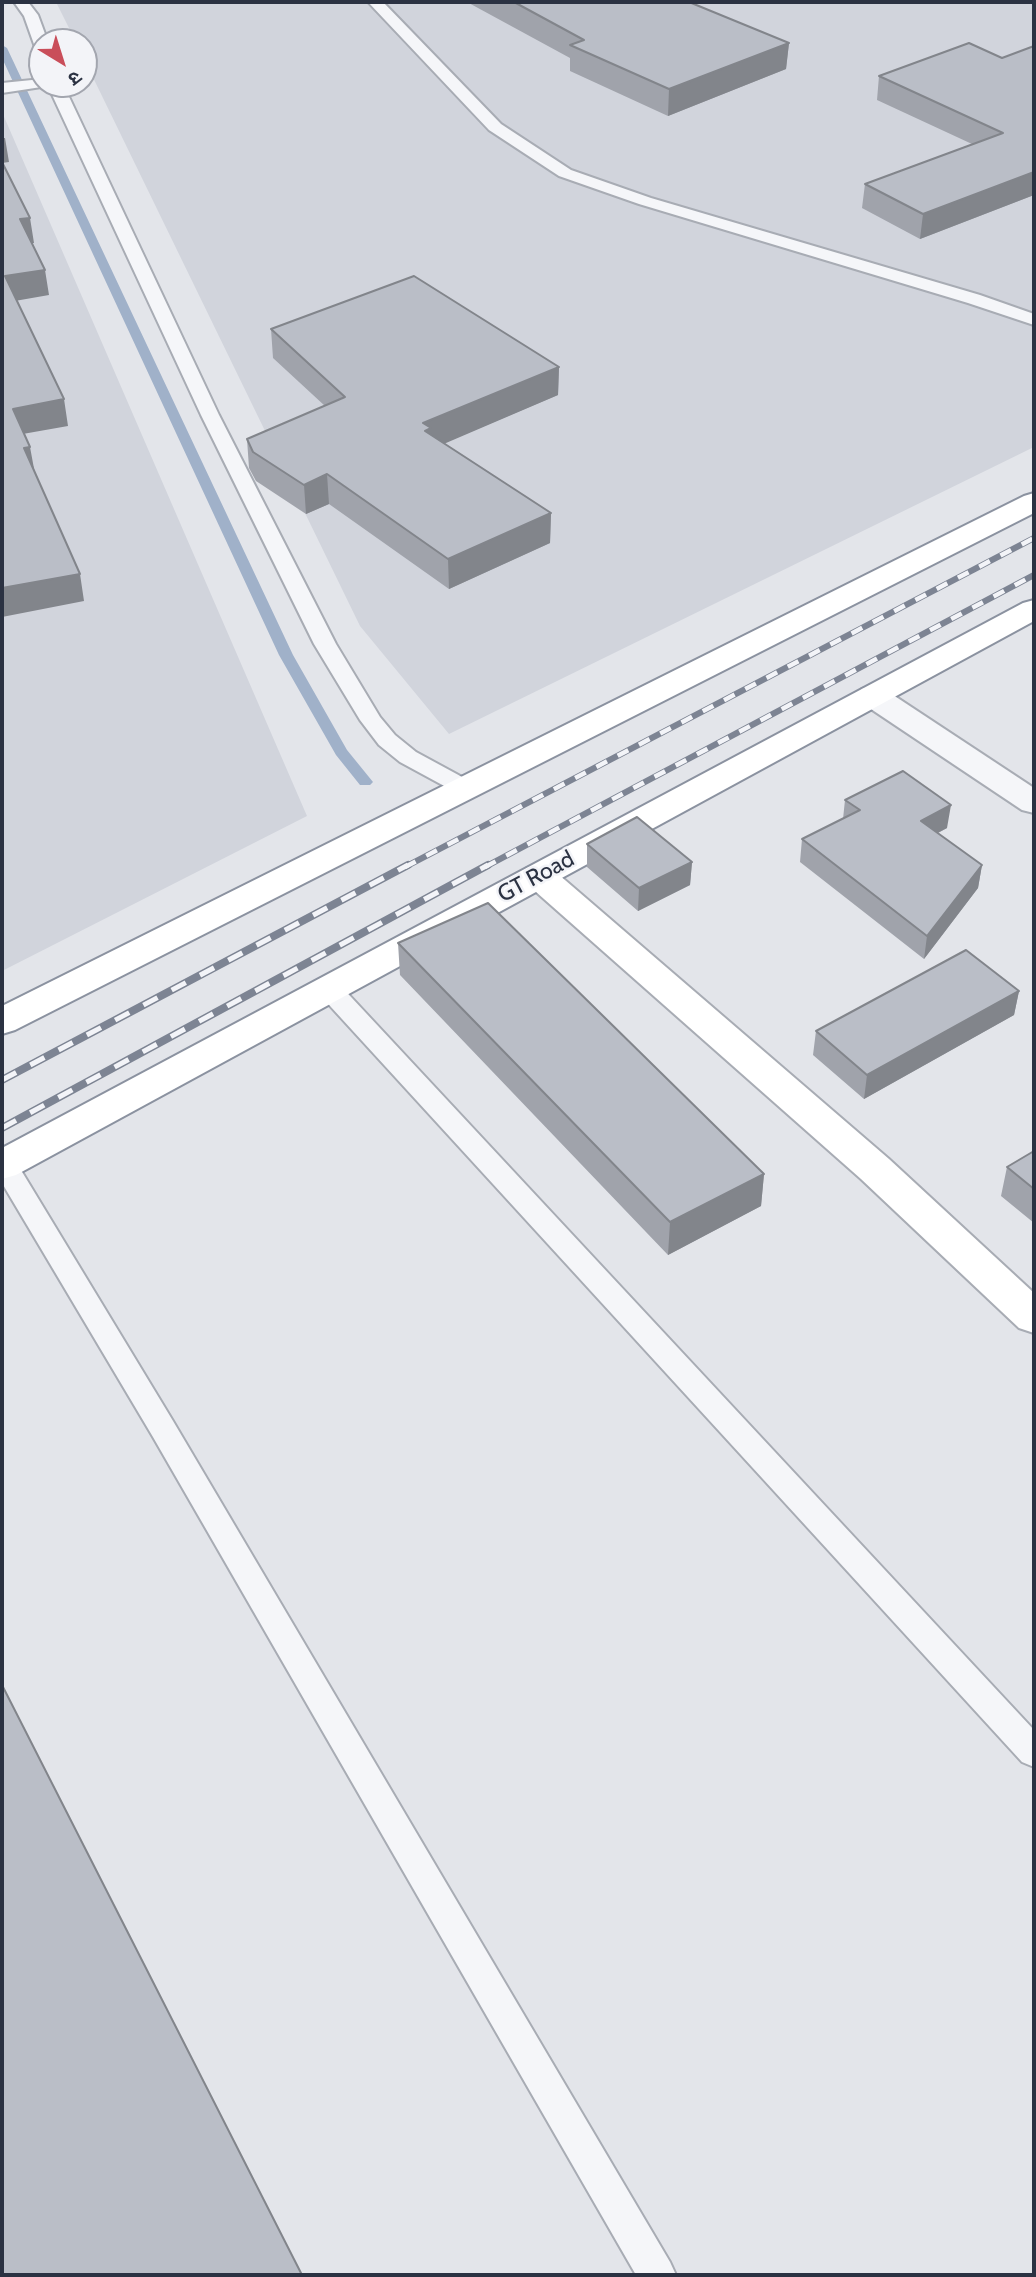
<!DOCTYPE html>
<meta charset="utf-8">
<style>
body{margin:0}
#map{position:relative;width:1036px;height:2277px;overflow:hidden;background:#e3e5ea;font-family:Cabin,"Noto Sans Devanagari",sans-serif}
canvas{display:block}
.frame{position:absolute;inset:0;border:4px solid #2b3242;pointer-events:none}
.north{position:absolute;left:28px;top:28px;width:70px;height:70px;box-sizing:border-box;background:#f3f4f8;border:2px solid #a3a6af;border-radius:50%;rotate:142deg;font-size:19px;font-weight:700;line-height:28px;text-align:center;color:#2b3242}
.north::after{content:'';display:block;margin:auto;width:24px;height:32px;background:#c94e5a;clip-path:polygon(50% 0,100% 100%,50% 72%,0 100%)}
</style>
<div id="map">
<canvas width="1036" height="2277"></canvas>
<div class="frame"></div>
<div class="north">उ</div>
</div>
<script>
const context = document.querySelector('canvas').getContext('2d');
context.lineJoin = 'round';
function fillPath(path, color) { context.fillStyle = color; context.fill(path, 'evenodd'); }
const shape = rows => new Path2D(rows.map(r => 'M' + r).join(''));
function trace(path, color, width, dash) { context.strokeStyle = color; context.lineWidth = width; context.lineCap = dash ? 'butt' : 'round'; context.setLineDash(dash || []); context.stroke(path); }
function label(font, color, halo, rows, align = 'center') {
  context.font = font + ' Cabin,sans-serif'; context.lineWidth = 5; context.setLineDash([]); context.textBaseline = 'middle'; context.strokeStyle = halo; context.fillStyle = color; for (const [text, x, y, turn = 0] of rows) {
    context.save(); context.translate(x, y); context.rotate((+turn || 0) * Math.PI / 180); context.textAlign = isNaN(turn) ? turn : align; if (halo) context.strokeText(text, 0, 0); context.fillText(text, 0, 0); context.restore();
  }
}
fillPath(shape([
 [56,2,1034,2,1034,447,449,734,360,626,84,59,84,42,76,42],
 [2,112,307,816,2,971]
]), '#d1d4dc');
fillPath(shape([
 [2,45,7,48,293,655,347,750,373,782,370,785,360,785,336,755,279,655,2,58,2,45]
]), '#a0b1c9');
const lane = shape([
 [14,2,28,2,38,15,48,42,42,42,42,51,35,47,24,16,14,2],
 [368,2,383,2,501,124,571,170,651,198,980,295,1034,314,1034,325,968,303,639,204,559,176,489,130,368,2],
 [42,79,42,84,63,84,219,415,336,644,380,717,395,735,416,752,475,784,478,789,475,794,459,794,400,762,379,745,360,720,314,644,201,415,48,86,2,93,2,83,42,79],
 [329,981,338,983,1034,1730,1034,1767,1022,1762,320,995,317,989,320,983,329,981],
 [4,1154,13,1157,173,1421,670,2262,676,2275,636,2275,153,1437,2,1183,2,1155,4,1154]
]);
const street = shape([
 [873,686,884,689,1034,788,1034,813,1022,810,862,703,857,696,862,689,873,686]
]);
const secondary = shape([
 [539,865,551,868,889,1159,1034,1293,1034,1333,1019,1328,861,1179,527,884,522,876,527,868,539,865]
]);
const highway = shape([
 [1034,493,1034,513,15,1030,2,1034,2,1006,1024,496,1034,493],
 [1034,600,1034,621,16,1175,2,1179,2,1148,1023,603,1034,600]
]);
trace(lane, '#a8acb4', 4);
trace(street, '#a8acb4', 4);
trace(secondary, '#a8acb4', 4);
trace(highway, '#8b92a0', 4);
fillPath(lane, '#f5f6f9');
fillPath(street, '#f5f6f9');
fillPath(secondary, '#fff');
fillPath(highway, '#fff');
const railFar1 = shape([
 [405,867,1034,538],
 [485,867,1034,575]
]);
const rail = shape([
 [2,1080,408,865],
 [2,1128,488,865]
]);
trace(railFar1, '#7d8493', 6);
trace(rail, '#7d8493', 8);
trace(railFar1, '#f3f4f8', 4.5, [12]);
trace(rail, '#f3f4f8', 5, [16]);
fillPath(shape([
 [467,2,689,2,789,43,786,69,668,116,570,71,570,58],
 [1002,58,1034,195,920,239,862,208,865,184,972,144,877,100,879,76],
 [271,329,559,367,558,395,444,443,551,513,550,543,449,589,329,504,306,514,256,481,249,468,247,439,325,406,273,358],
 [845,800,947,828,938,833,982,865,978,888,924,959,800,862,802,839,843,819],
 [587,844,692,862,690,885,638,911,587,867],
 [398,943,764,1174,761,1206,668,1255,400,975],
 [1019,991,1014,1015,864,1099,813,1055,816,1031],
 [1034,1151,1034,1223,1001,1196,1007,1167]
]), '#a0a3ab');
fillPath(shape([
 [789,43,786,69,668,116,669,89],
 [2,138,5,138,9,162,2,163],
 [1034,172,1034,195,920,239,923,214],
 [30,218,34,243,23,244,20,219],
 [45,270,49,295,9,302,5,276],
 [559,367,558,395,432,449,423,423],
 [64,399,68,426,17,435,13,409],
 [30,447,35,474,24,448],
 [327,474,329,504,306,514,304,485],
 [551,513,550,543,449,589,448,559],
 [80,574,84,601,2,617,2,588],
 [951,805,947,828,918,843,921,821],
 [692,862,690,885,638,911,639,888],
 [982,865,978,888,924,959,927,936],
 [1019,991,1014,1015,864,1099,867,1075],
 [764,1174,761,1206,668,1255,670,1222]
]), '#82858b');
const building = shape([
 [514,2,689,2,789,43,669,89,570,45,584,40,514,2],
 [969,43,1002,58,1034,46,1034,172,923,214,865,184,1003,133,879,76,969,43],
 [2,162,30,218,20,219,45,270,5,276,64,399,13,409,30,447,24,448,80,574,2,588,2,162],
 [414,276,559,367,423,423,431,428,425,431,551,513,448,559,327,474,304,485,253,452,247,439,345,397,271,329,414,276],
 [903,771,951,805,921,821,982,865,927,936,802,839,860,810,845,800,903,771],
 [637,817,692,862,639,888,587,844,637,817],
 [488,903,764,1174,670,1222,398,943,488,903],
 [966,950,1019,991,867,1075,816,1031,966,950],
 [1034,1151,1034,1189,1007,1167,1034,1151],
 [2,1685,302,2275,2,2275,2,1685]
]);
fillPath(building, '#babec7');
trace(building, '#82858b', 2);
label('23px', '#2b3242', '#f3f4f8', [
 ["GT Road",536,877,-28]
]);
</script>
